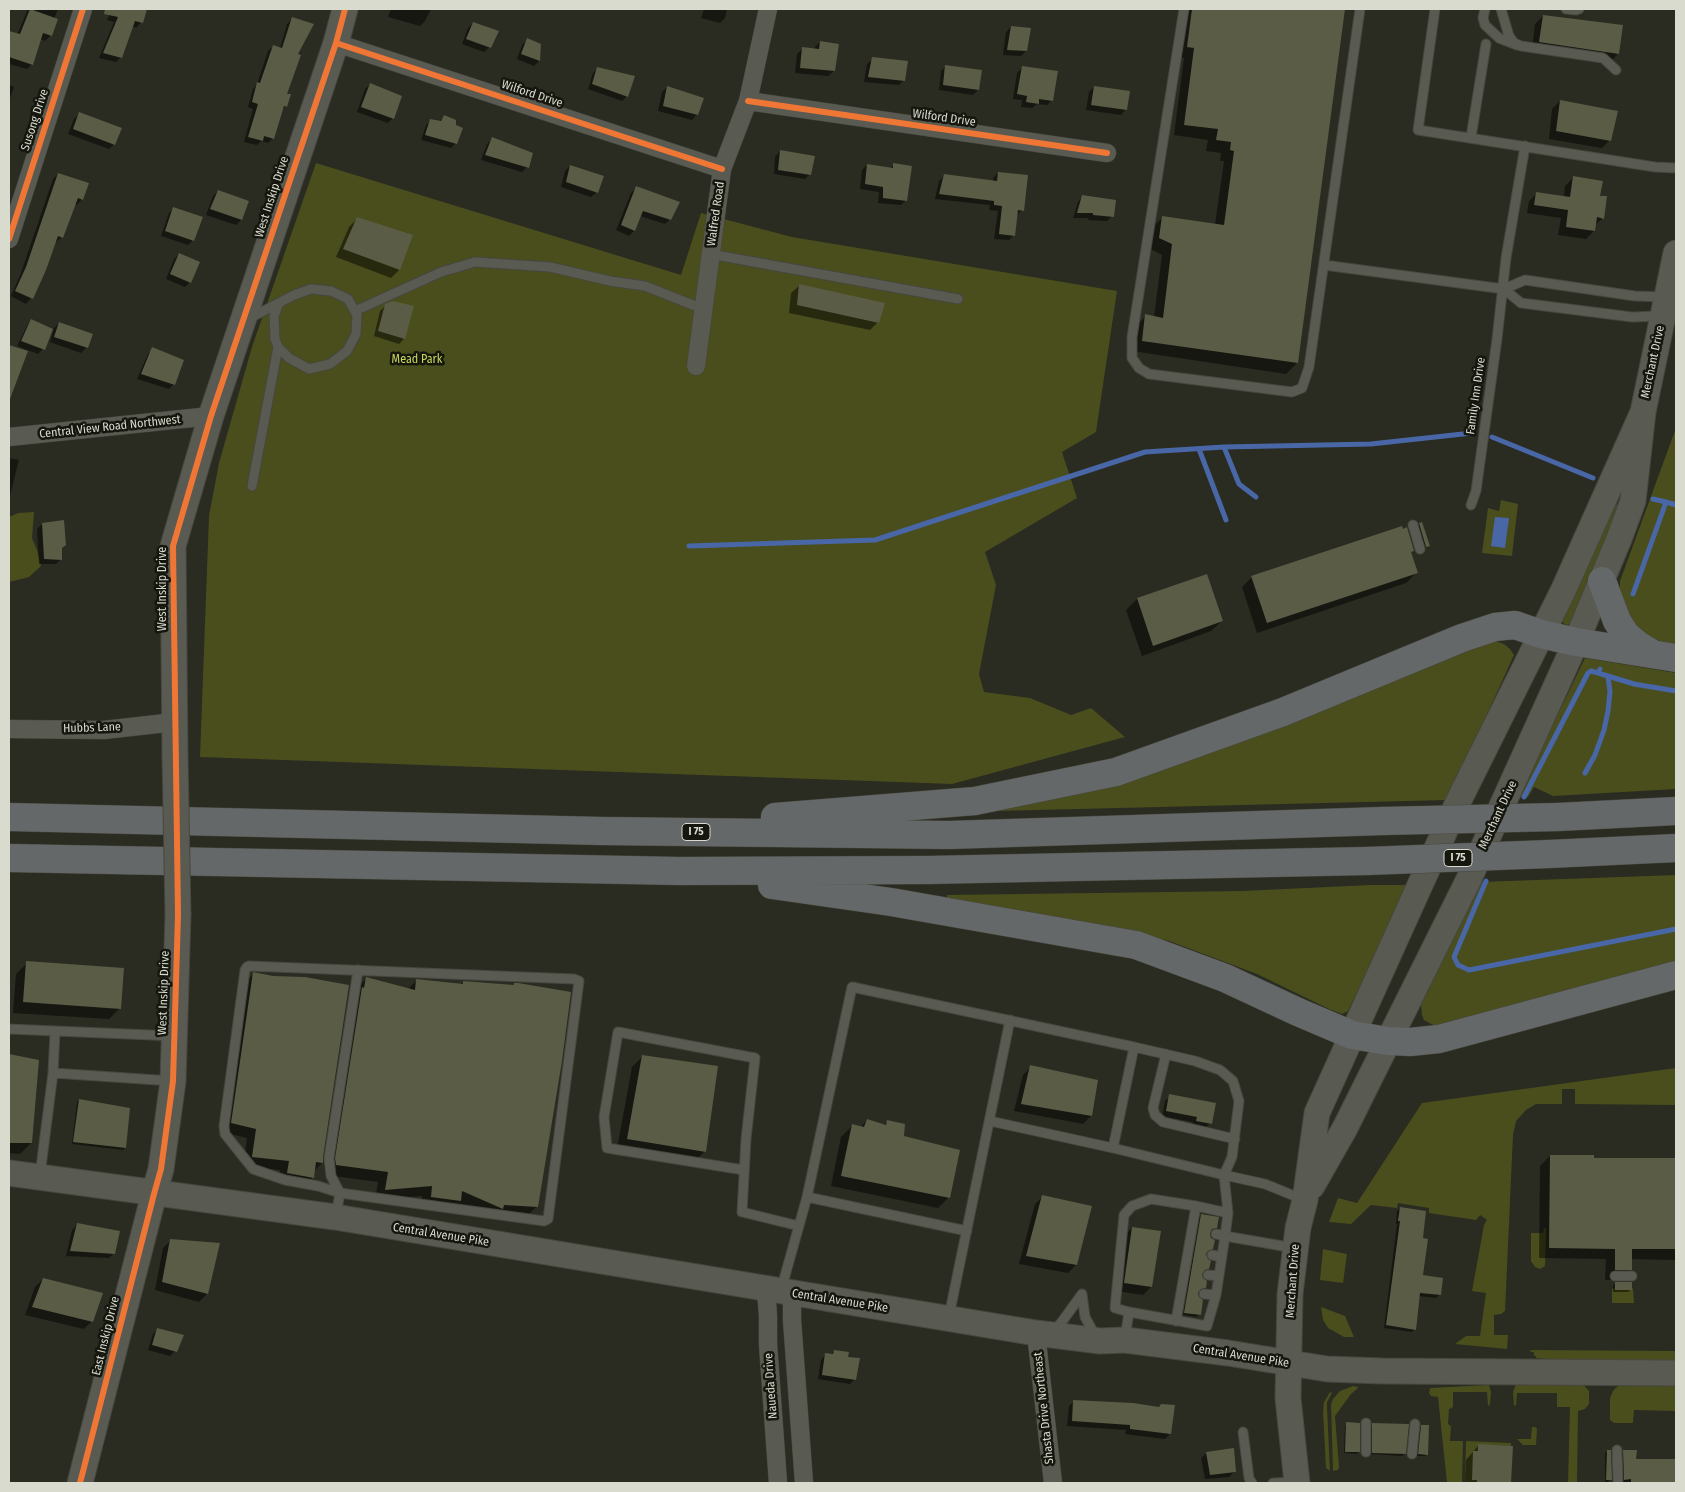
<!DOCTYPE html>
<style>
body{margin:0}
#map{position:relative;width:1685px;height:1492px;overflow:hidden;background:#2a2b21;font-family:"Fira Sans Condensed",sans-serif}
canvas{display:block}
.frame{position:absolute;inset:0;border:10px solid #d9dbcf;pointer-events:none}
</style>
<div id="map">
<canvas width="1685" height="1492"></canvas>
<div class="frame"></div>
</div>
<script>
const context = document.querySelector('canvas').getContext('2d');
context.lineJoin = 'round';
function fillPath(path, color) { context.fillStyle = color; context.fill(path, 'evenodd'); }
const shape = rows => new Path2D(rows.map(r => 'M' + r).join(''));
function trace(path, color, width, dash) { context.strokeStyle = color; context.lineWidth = width; context.lineCap = dash ? 'butt' : 'round'; context.setLineDash(dash || []); context.stroke(path); }
function label(font, color, halo, rows, align = 'center') {
  context.font = font + ' "Fira Sans Condensed",sans-serif'; context.lineWidth = 5; context.setLineDash([]); context.textBaseline = 'middle'; context.strokeStyle = halo; context.fillStyle = color; for (const [text, x, y, turn = 0] of rows) {
    context.save(); context.translate(x, y); context.rotate((+turn || 0) * Math.PI / 180); context.textAlign = isNaN(turn) ? turn : align; if (halo) context.strokeText(text, 0, 0); context.fillText(text, 0, 0); context.restore();
  }
}
fillPath(shape([
 [316,163,681,275,701,213,792,237,1117,291,1096,432,1062,452,1077,498,985,552,996,585,979,674,984,692,1030,698,1071,715,1091,708,1125,737,952,784,200,757,209,516,219,463,252,347],
 [1676,428,1676,645,1652,639,1630,621,1620,592,1620,581],
 [1501,500,1518,504,1512,556,1482,553,1488,508,1499,511],
 [1616,504,1620,507,1573,621,1568,625,1564,624,1562,621,1614,507],
 [34,512,32,538,37,550,41,566,29,577,9,582,9,517,18,513],
 [1495,641,1504,644,1510,649,1514,655,1448,800,995,811,995,809,1472,646],
 [1585,658,1676,673,1676,789,1553,796,1534,787,1528,797,1518,797],
 [1676,875,1676,961,1532,1003,1435,1026,1424,1020,1422,1015,1421,1005,1480,882],
 [1371,885,1409,885,1348,1011,1342,1014,1329,1009,1257,974,1169,941,1104,925,947,899,947,895,1242,891],
 [1676,1068,1676,1105,1575,1104,1575,1089,1562,1089,1562,1104,1536,1104,1526,1110,1516,1121,1513,1135,1505,1311,1501,1314,1494,1315,1494,1335,1508,1335,1507,1349,1455,1344,1466,1336,1480,1336,1486,1293,1472,1291,1484,1225,1487,1220,1480,1215,1476,1220,1429,1213,1429,1208,1398,1203,1397,1208,1371,1205,1351,1224,1329,1222,1338,1198,1357,1203,1422,1103],
 [1544,1228,1546,1229,1545,1266,1540,1269,1535,1267,1531,1261,1531,1233,1543,1233],
 [1323,1249,1347,1254,1343,1283,1320,1280],
 [1615,1287,1615,1290,1631,1290,1633,1288,1634,1303,1612,1303,1612,1289],
 [1321,1307,1345,1316,1354,1337,1344,1337,1328,1328,1323,1320],
 [1531,1350,1676,1351,1676,1364,1605,1364,1536,1358,1536,1356,1534,1356,1534,1352,1530,1352],
 [1676,1382,1676,1411,1634,1410,1633,1423,1614,1423,1610,1420,1610,1398,1613,1391,1621,1383],
 [1582,1383,1589,1391,1589,1404,1585,1409,1578,1411,1577,1483,1568,1483,1570,1407,1557,1407,1557,1393,1517,1393,1516,1405,1514,1406,1513,1392,1516,1384],
 [1489,1385,1491,1392,1490,1404,1488,1406,1487,1392,1453,1392,1453,1406,1452,1408,1449,1409,1448,1424,1451,1426,1450,1441,1463,1441,1462,1483,1447,1483,1438,1397,1431,1396,1429,1393,1430,1388],
 [1353,1386,1358,1387,1357,1389,1351,1394,1335,1416,1339,1467,1338,1470,1333,1471,1331,1404,1333,1399,1340,1391],
 [1330,1392,1332,1393,1327,1402,1327,1407,1330,1471,1326,1468,1323,1412,1324,1402],
 [1532,1427,1535,1427,1537,1429,1536,1445,1523,1445,1517,1439,1531,1439],
 [1466,1441,1511,1443,1511,1446,1478,1445,1477,1483,1465,1483]
]), '#4a4e1d');
fillPath(shape([
 [1495,517,1509,518,1505,548,1491,546]
]), '#4967a7');
fillPath(shape([
 [28,9,58,9,54,19,56,20,50,36,45,41,40,39,32,64,27,69,9,64,9,32,17,35],
 [112,9,146,9,141,22,136,28,132,26,121,57,116,62,99,58,114,22,107,20],
 [391,9,431,9,425,21,420,26,388,17],
 [704,9,727,9,725,18,720,23,701,18],
 [1183,9,1344,9,1297,363,1286,374,1132,351,1135,327,1146,316,1154,317,1162,255,1149,248,1152,228,1163,217,1215,225,1224,161,1220,161,1221,153,1206,151,1208,140,1174,135,1184,58,1177,57],
 [1543,16,1618,54,1610,62,1532,50,1535,24],
 [292,19,297,55,285,94,286,106,281,111,273,138,268,143,261,141,257,145,244,142,253,109,248,107,253,89,257,84,268,51,273,46,280,49,287,24],
 [473,23,490,47,484,52,462,44,468,28],
 [1011,27,1026,51,1021,56,1003,55,1006,32],
 [527,40,540,45,539,61,534,66,517,59,522,45],
 [820,42,834,71,828,76,795,73,797,54,802,49,815,50,815,47],
 [873,59,904,80,899,85,864,82,867,64],
 [946,66,978,90,973,95,939,90,941,71],
 [598,68,627,96,622,101,588,89,593,73],
 [1022,68,1052,100,1047,105,1037,104,1032,108,1021,107,1022,100,1013,99,1017,73],
 [370,84,393,118,388,123,357,112,365,89],
 [9,85,14,87,9,101],
 [667,87,697,114,692,120,658,111,662,92],
 [1094,87,1126,109,1121,115,1086,110,1089,92],
 [1560,101,1610,140,1602,148,1549,139,1552,109],
 [79,114,114,144,109,149,68,134,74,119],
 [444,116,456,143,451,148,421,140,426,125,431,120,439,122],
 [492,139,527,167,522,172,481,160,487,144],
 [780,151,810,174,805,179,774,174,775,157],
 [867,165,890,169,894,165,906,200,901,205,878,203,879,192,860,189,862,170],
 [570,166,597,192,591,197,561,187,565,171],
 [998,173,1022,210,1017,215,1014,235,1009,240,994,239,998,211,989,210,990,205,935,199,939,181,944,176,993,182,993,178],
 [58,174,82,199,77,205,74,204,62,237,56,242,54,242,45,270,31,298,26,304,11,296,21,273,53,179],
 [1573,178,1599,197,1603,218,1594,226,1594,231,1586,239,1558,235,1561,218,1527,213,1529,201,1537,193,1564,197,1565,186],
 [636,188,670,219,665,224,640,216,634,231,629,236,616,230,631,193],
 [218,191,247,201,241,220,236,225,206,215,213,196],
 [1083,196,1112,216,1107,221,1088,220,1089,218,1073,218,1078,202],
 [174,208,193,240,188,245,161,236,169,213],
 [357,219,412,236,399,270,391,278,336,257,349,227],
 [179,254,190,282,185,287,166,279,174,259],
 [799,286,878,322,870,330,789,313,791,293],
 [386,305,404,339,399,344,374,336,380,311],
 [32,321,43,349,38,354,17,346,27,326],
 [59,323,91,335,86,348,81,353,50,342,54,328],
 [153,349,174,384,169,389,137,379,148,354],
 [9,458,19,460,9,499],
 [42,524,60,549,61,559,56,564,39,564,37,529],
 [1420,524,1428,545,1424,548,1418,527],
 [1413,551,1410,553,1417,572,1406,583,1257,633,1242,587,1252,577],
 [1206,575,1222,621,1211,631,1142,656,1126,610,1137,599],
 [27,963,120,1008,109,1019,13,1013,16,974],
 [254,974,322,1163,314,1171,313,1177,303,1187,278,1182,280,1170,243,1166,247,1138,222,1132,244,983],
 [366,979,408,989,417,980,461,985,464,982,512,986,515,984,537,1206,526,1217,495,1215,491,1219,456,1204,449,1211,421,1207,422,1196,375,1200,378,1182,326,1175,325,1170,351,999,356,990],
 [9,1056,37,1061,31,1143,20,1154,9,1153],
 [643,1056,705,1151,694,1162,617,1149,632,1067],
 [1031,1067,1091,1116,1083,1124,1014,1111,1023,1075],
 [1170,1096,1210,1123,1205,1128,1192,1126,1193,1122,1162,1116,1165,1101],
 [79,1100,125,1148,123,1150,72,1144,77,1102],
 [867,1120,884,1125,888,1121,902,1137,949,1197,938,1208,831,1186,841,1137,852,1126,860,1128],
 [1550,1156,1676,1166,1676,1260,1630,1259,1630,1269,1620,1280,1605,1280,1606,1259,1539,1258,1540,1166],
 [1043,1196,1076,1265,1068,1273,1019,1264,1035,1204],
 [1401,1208,1422,1239,1421,1276,1439,1295,1436,1298,1418,1296,1415,1329,1412,1332,1384,1328,1397,1224,1396,1224,1397,1211],
 [1201,1215,1216,1227,1210,1231,1212,1248,1206,1252,1208,1268,1201,1274,1205,1287,1197,1293,1199,1314,1197,1317,1183,1315,1199,1217],
 [77,1225,114,1253,109,1258,66,1256,72,1230],
 [1132,1228,1151,1287,1143,1295,1116,1291,1124,1236],
 [171,1240,207,1294,199,1302,155,1290,163,1248],
 [43,1279,92,1321,84,1329,25,1315,35,1287],
 [1615,1283,1630,1290,1628,1292,1613,1292,1613,1286],
 [158,1329,175,1351,170,1356,148,1350,153,1334],
 [834,1351,855,1379,850,1384,818,1379,821,1360,826,1354,830,1355],
 [1074,1401,1170,1434,1165,1439,1125,1434,1126,1430,1067,1426,1069,1406],
 [1347,1424,1359,1452,1356,1454,1344,1453,1345,1426],
 [1373,1425,1405,1454,1402,1456,1370,1454,1371,1427],
 [1422,1426,1427,1454,1425,1456,1417,1456,1419,1428],
 [1478,1446,1511,1447,1510,1483,1465,1483,1466,1460],
 [1607,1451,1610,1479,1608,1482,1605,1482,1605,1453],
 [1624,1451,1635,1460,1676,1461,1676,1483,1620,1483,1619,1456],
 [1207,1453,1234,1472,1229,1477,1205,1479,1201,1458]
]), '#0007');
trace(shape([
 [1492,437,1593,478],
 [1224,447,1239,484,1256,497],
 [1199,449,1226,520],
 [1666,502,1676,505],
 [689,546,875,540,1145,452,1224,447,1371,444,1472,433],
 [1633,594,1666,502,1653,499],
 [1585,773,1595,755,1604,730,1608,711,1610,692,1608,676],
 [1524,797,1588,673,1591,671,1598,673,1600,669,1598,673,1634,684,1676,691],
 [1486,881,1454,957,1458,965,1469,970,1676,929]
]), '#4967a7', 5);
fillPath(shape([
 [30,9,58,19,52,36,43,33,33,65,9,57,9,31,20,34],
 [105,9,147,9,143,23,135,21,122,58,103,53,118,17,104,14],
 [1192,9,1345,9,1298,363,1142,341,1145,314,1163,318,1172,244,1159,238,1162,216,1224,225,1234,151,1230,150,1231,142,1216,140,1218,129,1184,125,1194,48,1187,47],
 [1543,15,1623,25,1619,54,1539,42],
 [292,17,314,24,298,54,301,55,287,94,291,94,287,107,284,106,274,139,264,136,263,141,248,137,258,104,252,102,257,82,260,83,273,45,282,48],
 [473,22,499,31,491,48,466,39],
 [1011,26,1031,28,1027,51,1007,50],
 [527,38,541,44,540,61,521,54],
 [820,41,839,44,835,71,800,68,802,47,819,49],
 [872,57,908,61,905,81,868,77],
 [945,65,982,70,979,90,943,85],
 [1022,66,1058,71,1053,101,1039,99,1039,104,1026,102,1027,96,1017,94],
 [597,67,635,76,628,97,592,84],
 [370,83,402,96,394,119,361,107],
 [667,86,704,98,698,115,663,106],
 [1094,86,1130,91,1127,110,1091,105],
 [1560,100,1618,111,1611,141,1556,131],
 [79,112,122,128,115,145,73,129],
 [444,115,456,120,456,125,463,128,457,144,425,135,430,119,441,121],
 [492,137,533,153,529,168,485,155],
 [780,150,815,156,811,175,778,170],
 [893,163,912,166,907,201,883,198,883,187,865,184,867,164,893,168],
 [570,165,604,176,598,193,566,182],
 [998,172,1028,175,1024,211,1018,210,1015,236,999,234,1002,206,994,205,994,201,939,194,944,174,997,181],
 [58,173,89,183,83,200,78,198,63,238,58,236,46,270,33,299,15,291,26,267],
 [1573,176,1603,181,1600,196,1607,196,1604,219,1597,217,1595,231,1566,227,1568,210,1534,205,1536,192,1570,197],
 [636,186,680,202,671,220,643,211,635,231,621,225],
 [218,190,249,201,242,220,210,209],
 [1082,195,1116,200,1114,217,1093,215,1093,213,1077,213],
 [173,207,203,217,194,241,165,231],
 [357,217,413,235,400,270,343,249],
 [179,253,200,262,191,283,170,274],
 [799,284,885,303,879,323,797,305],
 [393,301,414,306,405,339,378,331,385,304],
 [31,319,53,329,45,350,21,341],
 [59,322,93,334,88,348,54,337],
 [9,345,28,351,10,399,9,399],
 [152,347,184,360,175,385,141,374],
 [64,520,66,545,62,548,62,560,44,559,42,523],
 [1422,522,1430,546,1426,547,1419,523],
 [1402,526,1403,529,1407,527,1414,551,1411,552,1418,573,1267,623,1251,576],
 [1207,574,1223,621,1153,646,1137,598],
 [26,961,124,968,121,1009,23,1002],
 [253,972,273,976,305,977,349,985,323,1157,323,1163,316,1162,314,1178,287,1173,289,1161,252,1157,256,1129,231,1123],
 [366,977,415,990,416,979,463,984,463,981,514,985,514,983,518,983,571,992,562,1061,538,1207,504,1205,503,1209,462,1191,461,1201,431,1197,432,1186,385,1190,388,1172,336,1165,335,1158,362,987,364,988],
 [9,1054,39,1060,32,1143,9,1143],
 [642,1055,718,1066,706,1152,627,1139],
 [1030,1065,1098,1080,1092,1116,1021,1104],
 [1169,1094,1216,1103,1212,1124,1196,1121,1197,1117,1166,1111],
 [79,1099,130,1108,126,1148,73,1142],
 [867,1119,886,1125,887,1120,905,1124,904,1136,960,1150,950,1198,841,1176,852,1124,864,1127],
 [1550,1155,1594,1155,1594,1158,1676,1158,1676,1249,1632,1249,1632,1270,1615,1270,1615,1249,1549,1248],
 [1042,1195,1092,1206,1077,1265,1026,1256],
 [1400,1207,1426,1211,1423,1238,1428,1239,1423,1275,1443,1278,1441,1295,1420,1293,1416,1330,1386,1325,1400,1221,1398,1221],
 [1201,1214,1219,1217,1217,1228,1212,1229,1210,1233,1211,1238,1215,1240,1213,1249,1208,1251,1206,1254,1208,1259,1211,1261,1209,1269,1205,1270,1202,1274,1203,1278,1207,1281,1206,1288,1201,1289,1198,1293,1199,1297,1203,1300,1201,1315,1184,1313],
 [77,1223,120,1231,115,1254,70,1251],
 [1132,1227,1161,1231,1152,1287,1124,1283],
 [170,1239,220,1243,208,1294,162,1282],
 [43,1278,103,1293,93,1322,32,1307],
 [1615,1282,1632,1282,1632,1290,1615,1290],
 [157,1328,184,1335,177,1352,152,1345],
 [834,1350,849,1352,848,1357,860,1358,856,1380,822,1375,825,1353,833,1354],
 [1073,1400,1133,1403,1159,1407,1161,1404,1175,1405,1171,1434,1130,1429,1130,1425,1072,1421],
 [1346,1422,1360,1423,1360,1452,1345,1452],
 [1372,1423,1409,1424,1406,1454,1372,1453],
 [1421,1425,1429,1425,1428,1455,1418,1454],
 [1478,1444,1513,1446,1511,1483,1477,1483,1477,1480,1472,1480,1473,1451,1478,1451],
 [1234,1448,1236,1472,1210,1475,1206,1452],
 [1607,1450,1611,1450,1612,1480,1606,1480],
 [1623,1450,1637,1450,1636,1459,1676,1459,1676,1483,1631,1483,1631,1479,1624,1480]
]), '#5a5c45');
const lane = shape([
 [1184,9,1132,337,1132,358,1139,368,1149,374,1292,392,1302,388,1309,367,1360,9],
 [1435,9,1418,130,1655,167,1676,168],
 [1485,9,1483,18,1485,25,1499,38,1517,45],
 [1501,9,1509,36,1514,43,1521,46,1603,58,1616,70],
 [1566,9,1576,10,1579,9],
 [1471,137,1486,44],
 [710,254,958,299],
 [1324,265,1504,289],
 [1504,289,1525,280,1635,296,1665,297],
 [1504,289,1521,303,1632,317,1660,316],
 [355,311,441,272,475,262,550,267,610,281,645,286,703,309],
 [250,318,294,295,311,289,331,291,348,299,357,315,356,334,347,351,330,364,309,369,289,358,278,347,275,339,274,316,279,303],
 [252,486,278,347],
 [1471,505,1476,491,1497,339,1506,258,1525,146],
 [1413,525,1420,549],
 [9,1029,174,1036],
 [1166,1054,1153,1108,1155,1115,1163,1122,1235,1139],
 [53,1073,172,1081],
 [990,1121,1113,1148,1224,1175,1265,1184,1302,1199],
 [1113,1148,1134,1047,1195,1061,1220,1070,1233,1081,1239,1101,1232,1157,1224,1175,1228,1213,1225,1236,1294,1248],
 [744,1170,607,1148,604,1117,618,1032,755,1058,746,1139,742,1212,799,1226],
 [40,1175,53,1073,55,1032],
 [340,1193,331,1176,329,1158,358,970],
 [807,1197,852,987,1134,1047],
 [336,1215,340,1193,544,1221,548,1219,579,981,574,979,249,966,247,967,245,970,224,1126,225,1134,253,1169,285,1180,318,1186,340,1193],
 [1212,1255,1222,1257],
 [1208,1275,1219,1276],
 [1615,1276,1632,1276],
 [781,1290,807,1197,967,1231],
 [1082,1294,1085,1317,1096,1337],
 [1204,1294,1216,1295],
 [1129,1312,1115,1308,1124,1215,1132,1206,1151,1199,1196,1206],
 [949,1316,1010,1020],
 [1176,1321,1196,1206,1228,1213],
 [1053,1331,1061,1323,1082,1294],
 [1125,1338,1129,1312,1207,1326,1216,1295,1225,1236,1216,1234],
 [1243,1432,1249,1478,1252,1483],
 [1617,1450,1618,1480],
 [1366,1452,1366,1423],
 [1412,1454,1415,1424],
 [1273,1483,1296,1482]
]);
const street = shape([
 [336,43,722,169],
 [748,101,1107,153],
 [9,239,83,9],
 [696,366,722,169,748,101,768,9],
 [9,437,211,416],
 [9,729,104,730,175,722],
 [766,1289,768,1316,768,1344,778,1483],
 [792,1293,792,1320,804,1483],
 [1036,1333,1053,1483]
]);
const secondary = shape([
 [175,756,173,546,211,416,336,43,345,9],
 [9,1173,335,1217,1036,1333,1100,1341,1125,1340,1228,1353,1327,1369,1382,1371,1676,1373],
 [1312,1186,1345,1128,1468,881,1576,642,1619,539,1633,501,1643,412,1676,253],
 [80,1483,154,1194,161,1169,173,1081,178,915],
 [1297,1483,1288,1398,1290,1294,1298,1228,1305,1200,1317,1113,1420,885,1460,798,1563,591,1643,412]
]);
const highway = shape([
 [1602,581,1617,621,1626,635,1638,645,1651,653],
 [9,817,602,831,949,835,1383,821],
 [775,817,975,801,1116,772,1283,712,1462,638,1495,627,1515,625,1541,634,1576,642,1676,658],
 [1558,817,1676,811],
 [1549,854,1676,848],
 [9,858,679,871,928,870,1367,861],
 [772,885,891,902,1136,945,1225,978,1298,1012,1352,1035,1388,1041,1410,1042,1439,1039,1676,975]
]);
trace(lane, '#46473e', 11);
trace(street, '#46473e', 19);
trace(secondary, '#46473e', 27);
trace(highway, '#46473e', 29);
trace(lane, '#595a52', 9);
trace(street, '#595a52', 18);
trace(secondary, '#595a52', 25);
trace(highway, '#656868', 28);
const secondaryBridge = shape([
 [175,756,178,915]
]);
const highwayBridge = shape([
 [1383,821,1558,817],
 [1367,861,1549,854]
]);
trace(secondaryBridge, '#46473e', 27, []);
trace(highwayBridge, '#46473e', 29, []);
trace(secondaryBridge, '#595a52', 25);
trace(highwayBridge, '#656868', 28);
trace(shape([
 [336,43,722,169],
 [748,101,1107,153],
 [9,239,83,9],
 [80,1483,154,1194,161,1169,173,1081,178,915,173,546,211,416,336,43,345,9]
]), '#f07635', 6);
for (const [x, y, w] of [
 [696,832,28],
 [1458,858,28]
]) { const box = new Path2D(); box.roundRect(x - w / 2, y - 8.5, w, 17, 4); context.fillStyle = '#15160e'; context.fill(box); trace(box, '#d9dbcf', 1); }
label('bold 11px', '#d9dbcf', null, [
 ["I 75",696,832],
 ["I 75",1458,858]
]);
label('12px', '#d9dbcf', '#15160e', [
 ["Wilford Drive",532,94,18],
 ["Wilford Drive",944,118,8],
 ["Susong Drive",35,120,-72],
 ["West Inskip Drive",272,197,-72],
 ["Walfred Road",716,214,-82],
 ["Merchant Drive",1653,362,-78],
 ["Family Inn Drive",1476,396,-82],
 ["Central View Road Northwest",110,427,-6],
 ["West Inskip Drive",163,589,-90],
 ["Hubbs Lane",92,728,-2],
 ["Merchant Drive",1498,815,-65],
 ["West Inskip Drive",164,993,-88],
 ["Central Avenue Pike",441,1235,9],
 ["Merchant Drive",1293,1281,-86],
 ["Central Avenue Pike",840,1301,9],
 ["East Inskip Drive",106,1336,-76],
 ["Central Avenue Pike",1241,1356,9],
 ["Naueda Drive",771,1386,-94],
 ["Shasta Drive Northeast",1044,1408,-96]
]);
label('12px', '#cbd65a', '#15160e', [
 ["Mead Park",417,360]
]);
</script>
